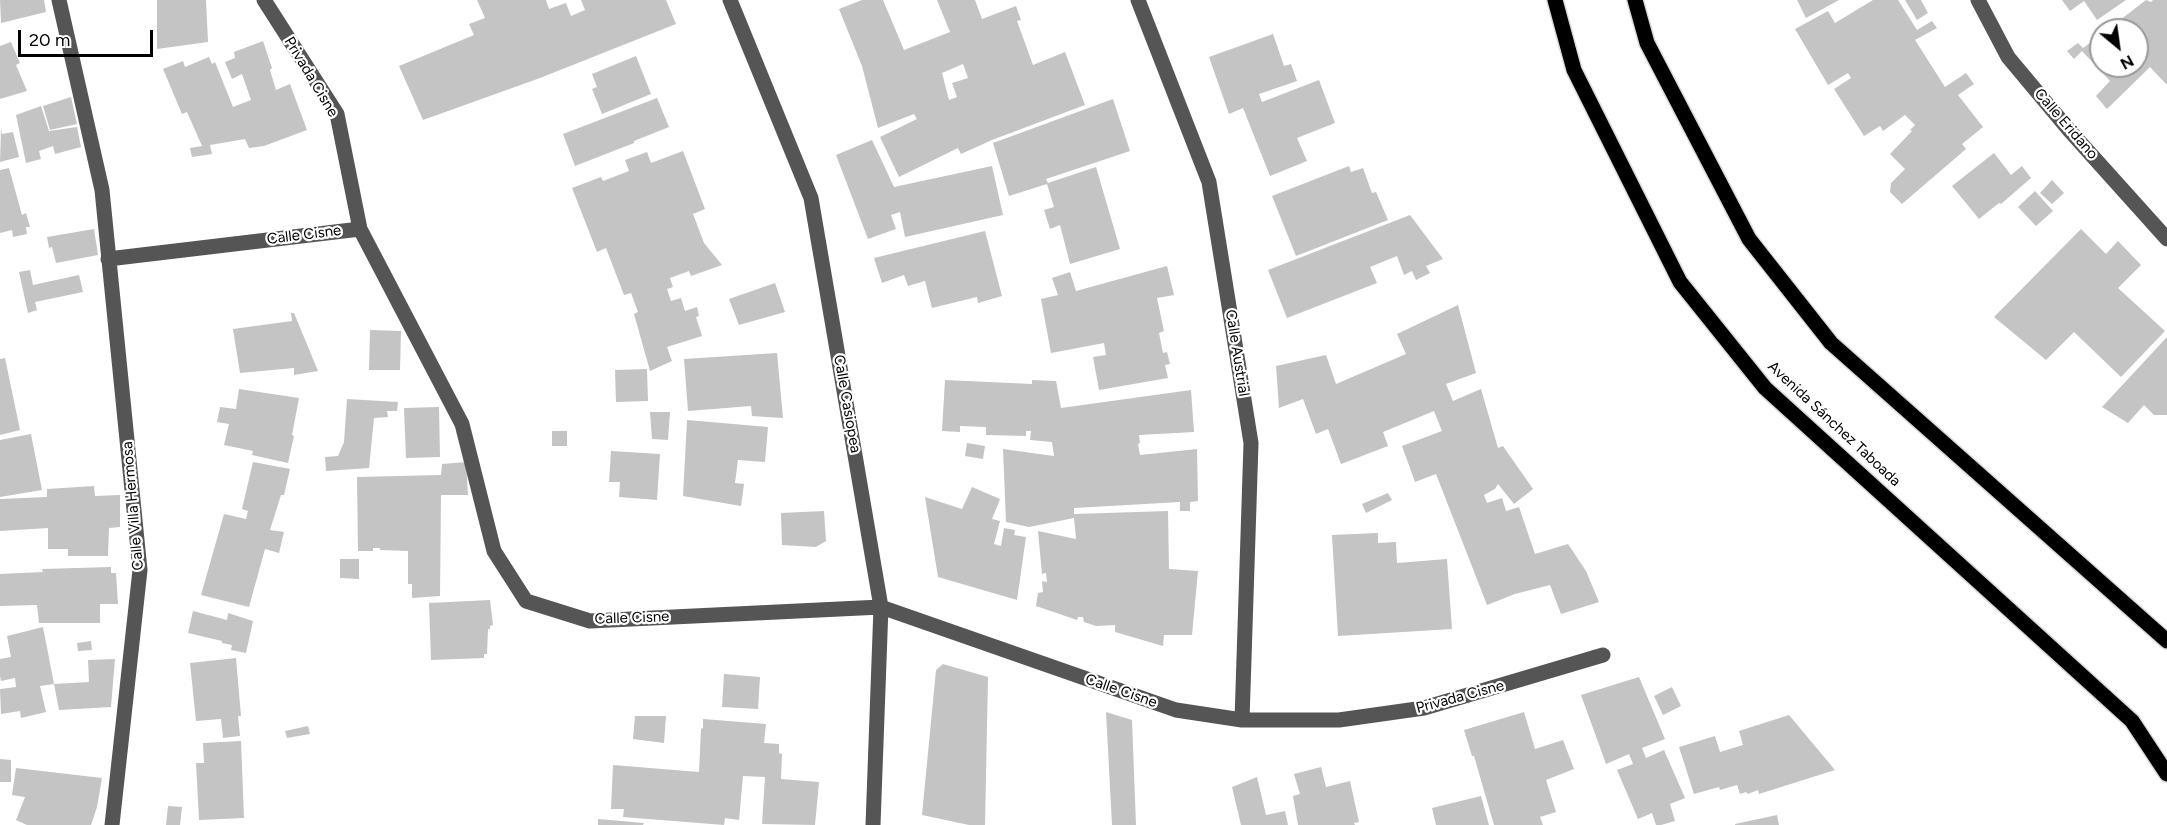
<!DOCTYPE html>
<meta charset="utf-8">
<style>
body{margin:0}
#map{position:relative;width:2167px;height:825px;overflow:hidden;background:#fff;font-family:Figtree,sans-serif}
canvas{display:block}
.north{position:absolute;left:2089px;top:18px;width:60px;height:60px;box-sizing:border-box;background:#fff;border:2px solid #999;border-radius:50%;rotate:151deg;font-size:16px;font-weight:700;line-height:24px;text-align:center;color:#000}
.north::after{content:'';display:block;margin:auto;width:21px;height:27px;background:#000;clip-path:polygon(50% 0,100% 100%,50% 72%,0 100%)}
.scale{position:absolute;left:18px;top:30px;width:135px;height:27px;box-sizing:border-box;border:3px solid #000;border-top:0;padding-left:8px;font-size:18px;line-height:21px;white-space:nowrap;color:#000;-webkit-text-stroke:4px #fff;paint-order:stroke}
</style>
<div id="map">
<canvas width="2167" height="825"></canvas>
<div class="north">N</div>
<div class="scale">20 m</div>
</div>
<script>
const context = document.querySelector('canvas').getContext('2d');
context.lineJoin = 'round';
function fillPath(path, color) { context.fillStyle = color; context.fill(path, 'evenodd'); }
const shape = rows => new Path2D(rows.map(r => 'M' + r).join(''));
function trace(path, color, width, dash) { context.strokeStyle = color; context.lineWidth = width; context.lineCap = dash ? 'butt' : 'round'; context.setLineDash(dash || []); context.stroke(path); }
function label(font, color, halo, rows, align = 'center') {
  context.font = font + ' Figtree,sans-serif'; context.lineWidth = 4.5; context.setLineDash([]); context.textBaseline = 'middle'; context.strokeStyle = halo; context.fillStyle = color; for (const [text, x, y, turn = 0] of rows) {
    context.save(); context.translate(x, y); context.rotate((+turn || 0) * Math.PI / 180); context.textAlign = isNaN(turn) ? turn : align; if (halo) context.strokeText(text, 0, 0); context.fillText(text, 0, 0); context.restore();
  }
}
fillPath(shape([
 [0,0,44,0,46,12,1,23],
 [157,0,206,0,208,42,157,49],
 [477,0,546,0,549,9,566,3,571,16,585,10,581,0,666,0,676,24,540,78,423,120,399,66,474,35,469,24,485,18],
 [862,0,883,0,904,50,950,32,937,0,975,0,982,19,1016,6,1021,20,1017,21,1033,65,1065,52,1085,105,992,140,961,154,958,148,899,177,880,137,917,119,914,114,878,128,862,66,839,9],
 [963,64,968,78,952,83,957,97,949,100,942,73],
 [1797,0,1839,0,1806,18],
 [1873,0,1898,0,1917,30,1932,21,1937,28,1915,40,1945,87,1966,73,1974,84,1958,95,1983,127,1962,144,1966,149,1902,204,1890,192,1891,183,1905,169,1890,154,1912,131,1910,130,1915,125,1905,115,1883,131,1880,126,1864,136,1834,89,1851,78,1848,73,1828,85,1795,29,1828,11,1835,23],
 [1905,0,1921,0,1928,13,1917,20],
 [2062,0,2126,0,2097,20,2084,1,2070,11],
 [2146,0,2151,2,2153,0,2167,0,2167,85,2150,67,2107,109,2096,96,2110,81,2082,51,2074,59,2067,51,2078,43,2083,48,2101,35,2101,66,2137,66,2137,30,2107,30],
 [1273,34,1284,66,1291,64,1297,81,1259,94,1262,102,1319,80,1335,123,1297,138,1307,161,1270,176,1243,108,1229,114,1209,57],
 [263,41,272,68,270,70,276,90,290,84,307,130,264,146,249,148,245,139,210,145,212,154,192,157,190,148,202,146,187,112,182,114,163,69,183,61,185,67,209,57,212,64,215,62,233,107,251,100,242,74,232,79,225,62,235,58,234,52],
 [11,42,20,63,16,65,27,91,0,99,0,46],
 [636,56,651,94,602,114,592,89,597,87,592,74],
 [71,97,77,124,50,130,43,106],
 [657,98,669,127,634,141,634,143,575,166,563,134],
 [1113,99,1130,151,1046,179,1048,183,1096,167,1120,249,1070,264,1060,225,1050,229,1044,210,1054,207,1047,184,1009,196,993,143],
 [41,106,49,131,77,127,81,147,55,154,53,146,39,151,41,159,26,163,16,115],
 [1,128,2,134,13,132,19,157,0,162],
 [872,140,894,187,992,166,1003,215,905,237,900,212,891,215,896,229,868,239,836,155],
 [683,151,705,209,693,214,704,243,722,265,691,276,689,271,670,278,673,287,667,289,671,301,681,298,685,311,697,307,699,316,696,317,702,336,667,347,672,361,650,371,634,314,638,312,631,293,624,295,606,248,597,252,572,188,601,177,603,181,629,171,625,160,647,152,651,163],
 [1994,153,2011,175,2022,166,2031,178,2001,204,1999,203,1979,219,1952,186],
 [1349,166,1351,172,1363,168,1372,193,1376,192,1388,220,1296,256,1272,196],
 [9,168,22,215,26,213,30,227,26,227,27,234,13,237,12,230,0,233,0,170],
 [2052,180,2064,193,2052,204,2040,193],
 [2035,191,2053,211,2036,226,2018,207],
 [1410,215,1443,259,1426,266,1430,273,1416,280,1412,271,1404,275,1397,256,1370,267,1377,283,1287,318,1268,270],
 [94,229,98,255,56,263,52,247,49,248,47,237],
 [2081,229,2106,254,2118,241,2141,265,2118,288,2165,331,2121,377,2074,332,2046,360,1994,317],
 [985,231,1002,296,978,303,977,297,932,308,925,281,908,286,904,275,882,283,874,258],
 [1167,266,1174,295,1157,298,1164,331,1159,333,1163,353,1167,352,1170,364,1165,365,1168,378,1099,390,1093,357,1106,355,1104,343,1051,353,1041,299,1058,295,1052,278,1070,272,1076,291],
 [30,270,33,285,79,275,83,292,35,302,37,310,28,313,19,272],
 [775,283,785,312,739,325,729,299],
 [1458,305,1476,373,1446,384,1453,401,1481,389,1498,448,1503,446,1533,489,1514,504,1498,484,1495,489,1484,495,1487,503,1502,498,1506,511,1519,507,1535,554,1568,544,1586,571,1599,602,1561,614,1550,585,1515,594,1487,605,1436,474,1415,482,1402,446,1442,431,1434,411,1383,432,1388,446,1341,464,1328,429,1316,434,1303,399,1279,408,1276,366,1326,355,1336,384,1406,354,1397,334],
 [291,313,294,313,318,371,294,375,294,368,240,373,233,329,292,321],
 [370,330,401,331,400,370,369,370],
 [2167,337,2167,415,2154,415,2144,405,2128,423,2102,407],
 [777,353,783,418,752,416,751,406,688,411,684,359],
 [5,358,20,430,0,435,0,359],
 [647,369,648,401,616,402,615,370],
 [945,380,1032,384,1032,380,1056,381,1061,408,1191,390,1194,432,1139,435,1140,443,1138,444,1140,455,1197,449,1198,501,1190,502,1190,511,1180,511,1180,502,1074,508,1074,514,1168,511,1169,569,1198,571,1192,635,1164,635,1163,646,1115,632,1115,625,1096,626,1084,622,1083,617,1078,617,1077,620,1036,606,1038,593,1043,592,1042,581,1047,582,1046,573,1042,574,1038,531,1076,539,1074,518,1029,527,1006,522,1003,449,1054,456,1052,442,1030,440,1031,431,1026,431,1026,436,986,435,986,427,960,426,960,432,942,431],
 [239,389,299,398,292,435,294,436,288,463,252,455,253,451,224,445,229,424,217,422,220,407,236,409],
 [347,399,398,402,397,411,387,411,388,417,374,418,369,468,326,471,325,457,338,456,344,442],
 [439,407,440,457,406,458,404,408],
 [650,412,670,412,668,440,652,439],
 [687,420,768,427,765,462,738,460,735,483,744,484,741,506,683,496],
 [552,431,567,431,567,446,552,446],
 [31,434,42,490,0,497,0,440],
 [967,443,985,446,983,459,965,456],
 [611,451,660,454,657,500,619,497,620,482,609,482],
 [253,462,290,469,284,495,281,495,270,530,284,532,279,553,265,549,249,607,201,595,224,514,246,519,248,511,242,509],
 [466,462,468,495,441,495,440,596,412,598,412,584,408,584,408,551,380,550,380,548,373,548,373,551,358,551,357,477,441,475,442,464],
 [94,486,95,496,120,495,120,527,109,528,108,556,68,556,68,549,48,549,48,528,0,531,0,499,47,497,47,489],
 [972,487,1000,499,992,519,1000,521,994,544,1001,546,1004,528,1015,530,1014,535,1026,537,1017,600,938,577,925,497,962,509],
 [1388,493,1392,500,1366,513,1362,504],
 [824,511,826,541,816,547,782,545,781,513],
 [1378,533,1378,543,1396,542,1397,563,1447,559,1452,629,1338,636,1332,535],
 [340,559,359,559,359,579,340,578],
 [111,567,111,573,116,573,118,604,100,604,100,623,39,623,37,605,0,606,0,574,43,572,42,569],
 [490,600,493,625,490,626,490,629,488,629,487,654,484,654,484,658,431,660,429,603],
 [193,611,227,620,228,613,253,621,246,653,231,650,232,645,222,643,222,641,188,633],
 [43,627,54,684,89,682,88,660,115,659,111,707,59,710,54,684,40,686,46,712,21,718,20,711,1,714,0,689,16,687,15,678,1,681,0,676,0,659,11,657,7,636],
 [91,641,92,650,78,651,77,643],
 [236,658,241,716,238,716,240,736,223,738,221,719,196,721,190,663],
 [943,664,988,677,985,825,969,825,922,815,936,670],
 [724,674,760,677,758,709,722,707],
 [1639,677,1665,739,1642,748,1646,758,1664,750,1685,798,1670,804,1675,821,1661,825,1656,825,1652,813,1638,819,1617,770,1633,764,1629,754,1606,764,1581,695],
 [1672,687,1681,706,1663,715,1654,696],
 [1106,712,1132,720,1136,825,1112,825],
 [1524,712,1535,749,1563,740,1574,769,1546,780,1556,812,1540,817,1543,825,1494,825,1474,756,1472,756,1464,730],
 [1789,715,1835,770,1759,794,1758,790,1748,794,1746,792,1740,794,1737,785,1720,790,1719,787,1694,794,1679,747,1715,736,1720,752,1743,745,1739,731],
 [635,716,666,716,664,743,633,739],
 [703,719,766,724,764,743,779,744,779,753,782,754,781,779,819,782,815,825,762,824,765,777,743,776,739,820,725,818,724,825,623,817,624,809,611,809,613,765,699,772,701,729,703,728],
 [308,726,310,734,287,738,285,731],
 [241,741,244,818,199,820,196,763,204,763,203,743],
 [0,759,11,760,11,782,0,782],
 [1321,767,1326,787,1350,781,1359,822,1354,823,1355,825,1298,825,1293,796,1300,794,1294,774],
 [16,768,102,778,97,807,91,825,27,825,16,820,25,797,12,795],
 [1257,777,1266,815,1285,811,1288,825,1241,825,1232,787],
 [1481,796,1489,825,1436,825,1432,808],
 [168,806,182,807,180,825,166,825],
 [1777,815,1779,825,1735,825,1735,824],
 [598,819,644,823,643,825,598,825]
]), '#c4c4c4');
const major = shape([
 [1555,0,1574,70,1680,282,1765,388,2132,721,2167,774],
 [1635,0,1647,43,1749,239,1831,343,2167,641]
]);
trace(major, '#dbdbdb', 18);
trace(shape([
 [59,0,102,190,140,570,112,825],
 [264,0,337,114,360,229,462,424,494,551,526,601,590,621,881,607,1176,710,1242,720,1339,720,1424,708,1603,655],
 [730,0,811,198,881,607,873,825],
 [1138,0,1209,182,1251,443,1242,720],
 [1978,0,2008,57,2069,130,2167,239],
 [108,259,360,229]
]), '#555', 15);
trace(major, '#000', 15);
label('15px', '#000', '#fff', [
 ["Privada Cisne",311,77,59],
 ["Calle Eridano",2066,124,49],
 ["Calle Cisne",304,235,-7],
 ["Calle Austrial",1237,353,81],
 ["Calle Casiopea",847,404,80],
 ["Avenida Sánchez Taboada",1834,424,43],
 ["Calle Villa Hermosa",133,506,-95],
 ["Calle Cisne",632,618,-2],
 ["Calle Cisne",1121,691,19],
 ["Privada Cisne",1460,697,-15]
]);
</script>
